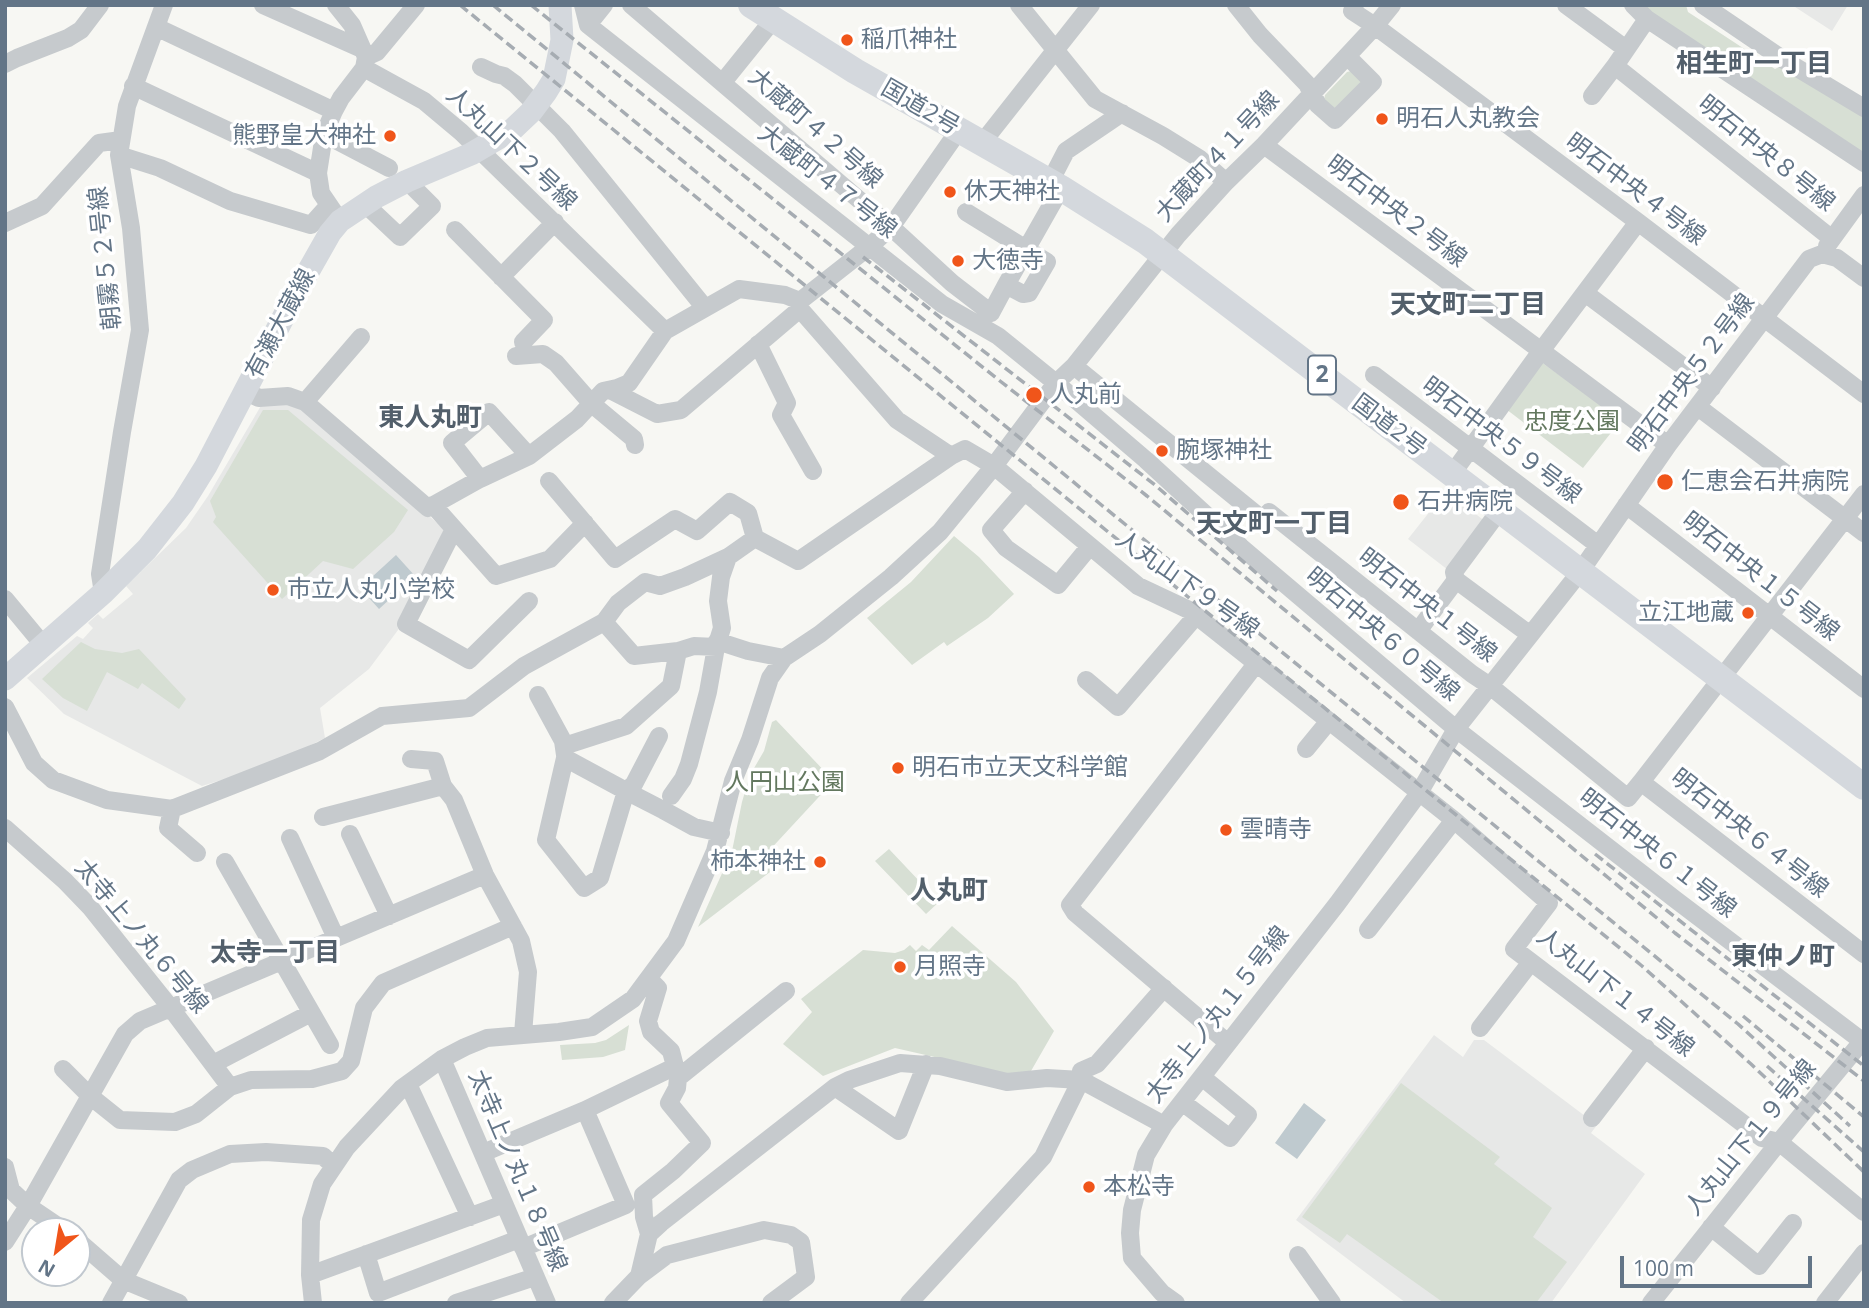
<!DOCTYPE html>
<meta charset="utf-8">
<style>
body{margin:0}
#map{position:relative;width:1869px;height:1308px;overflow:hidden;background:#f7f7f3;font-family:"Open Sans",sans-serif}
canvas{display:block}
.frame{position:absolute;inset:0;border:7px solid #637587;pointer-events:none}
.north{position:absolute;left:21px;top:1217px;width:70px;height:70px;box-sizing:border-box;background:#fff;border:2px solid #c1c8cf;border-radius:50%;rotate:210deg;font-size:19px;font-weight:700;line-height:28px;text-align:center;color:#637587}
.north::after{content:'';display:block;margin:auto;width:24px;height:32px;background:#f0551a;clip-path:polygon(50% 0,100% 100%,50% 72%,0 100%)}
.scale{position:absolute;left:1620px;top:1256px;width:192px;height:32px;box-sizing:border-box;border:4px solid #637587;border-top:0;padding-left:9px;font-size:21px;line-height:24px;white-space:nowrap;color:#637587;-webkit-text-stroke:5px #fff;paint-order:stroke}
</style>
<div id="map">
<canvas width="1869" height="1308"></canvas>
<div class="frame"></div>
<div class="north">N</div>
<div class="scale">100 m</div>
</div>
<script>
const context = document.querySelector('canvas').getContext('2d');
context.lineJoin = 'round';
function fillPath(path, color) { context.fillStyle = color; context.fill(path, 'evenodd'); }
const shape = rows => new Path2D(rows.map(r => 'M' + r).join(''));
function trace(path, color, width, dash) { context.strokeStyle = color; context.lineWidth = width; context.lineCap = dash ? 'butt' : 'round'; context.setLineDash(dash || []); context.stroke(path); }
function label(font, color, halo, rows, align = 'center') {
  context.font = font + ' "Open Sans","Noto Sans JP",sans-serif'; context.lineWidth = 7; context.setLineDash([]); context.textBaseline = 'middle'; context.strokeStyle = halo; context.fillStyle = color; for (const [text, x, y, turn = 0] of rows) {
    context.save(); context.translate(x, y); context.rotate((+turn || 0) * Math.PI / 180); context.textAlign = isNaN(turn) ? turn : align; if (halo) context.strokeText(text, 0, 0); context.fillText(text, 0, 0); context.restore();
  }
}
fillPath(shape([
 [1792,5,1848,5,1832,31],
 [262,404,300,405,444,529,401,626,369,669,320,708,325,738,273,764,202,786,64,714,27,678,77,636,83,639,93,628,88,623,98,614,103,619,133,594,126,586,186,528,208,496],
 [1446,491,1486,522,1448,570,1408,539],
 [1434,1035,1463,1057,1474,1040,1484,1040,1597,1125,1591,1133,1645,1174,1551,1303,1406,1303,1296,1220]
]), '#e7e8e7');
fillPath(shape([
 [1640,5,1686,5,1688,12,1775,69,1781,66,1864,115,1864,159],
 [1351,71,1361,80,1361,84,1334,109,1324,100,1325,95,1347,72],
 [1541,362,1622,419,1583,468,1502,406],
 [263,410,288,410,408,510,394,532,353,569,323,561,282,599,213,522,216,517,210,501],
 [954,536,979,557,1014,594,988,618,947,646,944,642,912,665,867,618,911,582],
 [81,642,95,649,122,653,139,649,186,699,179,709,142,683,138,689,107,672,87,711,63,698,42,679],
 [776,720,830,777,829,786,766,854,771,869,770,872,698,927,732,851,742,802,750,775,764,751,772,722],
 [889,849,939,902,926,914,875,861],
 [952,926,1016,982,1054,1031,1031,1071,1003,1076,952,1061,895,1048,823,1076,783,1044,812,1012,801,999,863,950,895,953,904,950,910,945,916,951,922,945,929,950],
 [629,1025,625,1050,603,1057,562,1060,560,1045,595,1043,606,1040],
 [1401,1083,1500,1157,1494,1164,1552,1208,1533,1237,1567,1262,1536,1303,1444,1303,1347,1234,1340,1243,1302,1217]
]), '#d7dfd4');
fillPath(shape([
 [396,555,415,576,379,609,360,588],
 [1304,1103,1326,1120,1297,1159,1275,1143]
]), '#bfcacf');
trace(shape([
 [263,5,362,49],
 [336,5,352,25,366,57,364,68,341,98,334,111,324,134,321,154,318,173,321,193,340,221],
 [583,5,588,25,942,304,998,336,1056,383,1146,460,1241,547,1456,729,1676,900,1862,1041],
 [631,5,891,227,952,283,991,313,1006,285,1023,294,1029,293,1047,262,966,212],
 [1019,5,1095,99,1163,136,1200,159,1226,182],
 [1236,5,1260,35,1307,84,1318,105,1335,120,1373,82,1347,56],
 [1355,5,1352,11,1375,26,1638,222,1864,394],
 [1566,5,1626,49],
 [1633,5,1647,19,1864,163],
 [1703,5,1784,60,1864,108],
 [1647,19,1615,66,1831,238],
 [588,25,604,5],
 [156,27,334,111],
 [366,57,377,52,416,5],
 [5,64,17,58,68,38,81,30,100,5],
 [481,67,496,74,504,76,515,84,562,131,705,308],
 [364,68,424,101,461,132,665,331],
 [723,82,773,20],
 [133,86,318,173],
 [1592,96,1615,66],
 [324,134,389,168],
 [982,143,1091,5],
 [1264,145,1668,445],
 [119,155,160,168,230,201,311,225,329,205],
 [1050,182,1066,151,1122,113],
 [365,204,400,237,432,206,407,181],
 [5,223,42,206,99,143,121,140],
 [455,230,544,320,523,342],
 [1827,246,1864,195],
 [501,277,555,222],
 [1006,285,1061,188],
 [1585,293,1712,388],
 [800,301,800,309,897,420,951,456,965,449,994,466,1138,586,1189,610,1454,820,1549,903,1514,949,1762,1138,1779,1142,1864,1212],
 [758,344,787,403,781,415,813,471],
 [516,356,543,354,556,363,592,404,634,439,635,445],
 [1074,366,1262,519],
 [1374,375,1598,545],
 [610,390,657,414,681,410,800,309],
 [246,392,259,398,288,396,305,402,428,508,480,479,529,456,577,419,603,391,617,388,629,383,665,331,739,289,785,295,800,301,870,246,891,227,959,130],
 [305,402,361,337],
 [1698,407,1864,533],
 [1452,474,1541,351,1638,222],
 [480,479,452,443,489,412,529,456],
 [549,481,615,559,675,519,697,531,730,502,748,513,755,538,798,561,951,456],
 [1025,491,991,530,1006,548,1058,585,1090,546],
 [1864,494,1641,782,1864,954],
 [433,505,496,576,550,559,585,523],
 [1626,505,1864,689],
 [1269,512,1472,674,1490,686,1628,798,1641,782],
 [454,529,406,624,469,660,529,601],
 [1456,580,1529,634],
 [103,593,100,574,122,432,140,330,131,228,119,155,127,106,164,5],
 [5,599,44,646],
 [604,622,634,656,678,651],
 [1418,631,1456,580,1454,572,1500,510],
 [717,641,748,651,784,658],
 [1086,680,1118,707,1196,616],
 [538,695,563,741,565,755],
 [5,707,34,763,53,780,107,800,172,809,320,751,382,716,469,708,524,666,604,622,618,603,645,582,660,586,685,577,728,557,755,538],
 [659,736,634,784,626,791,600,878,584,888,546,840,565,758,626,791,663,810,694,827,721,833],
 [564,746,626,726,671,686,678,651,694,646,716,647],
 [1306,749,1329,721],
 [411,759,435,761,443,786,454,800,485,875,521,941,528,972,523,1034],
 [671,796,683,779,689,764,708,692,716,647,722,628,718,601,721,577,728,557],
 [172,809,168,828,197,853],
 [323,817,443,786],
 [5,828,65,881,90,907,170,1007,230,1087],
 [350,834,389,916],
 [290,838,336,938],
 [225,862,330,1045],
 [1368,930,1454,820],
 [649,979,658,988,648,1021,651,1032,671,1051,678,1078,677,1088,669,1103,702,1143,673,1171,643,1195,644,1217,649,1234],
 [1480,1028,1531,962],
 [1228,1043,1075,913,1070,905,1256,664],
 [442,1059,547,1303],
 [213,1064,311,1013],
 [63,1069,90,1096,120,1120,175,1122,196,1114,230,1087,251,1080,312,1079,342,1071,351,1061,364,1008,383,983,513,926],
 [1081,1071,1097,1064,1164,988],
 [678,1078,786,991],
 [408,1084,470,1217],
 [835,1087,899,1131,926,1064],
 [1182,1102,1230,1138,1248,1115,1202,1077],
 [1592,1118,1646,1048],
 [1164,1125,1146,1155,1132,1210,1130,1233,1132,1258,1162,1293,1176,1303],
 [483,1153,585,1110,674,1067],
 [5,1167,11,1190,28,1206,65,1231],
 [1711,1227,1759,1266,1793,1223],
 [77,1240,123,1280,179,1303],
 [5,1242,28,1206,125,1034,140,1021,485,875],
 [523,1248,626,1205,585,1110],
 [366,1254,378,1293,519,1239],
 [1298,1255,1332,1303],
 [310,1275,504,1204],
 [639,1276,667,1255,764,1230,791,1235,801,1242,806,1277,771,1303],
 [111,1303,179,1180,192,1170,230,1154,266,1152,323,1156,334,1166],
 [313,1303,310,1275,311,1220,322,1184,347,1147,402,1088,442,1059,465,1047,487,1038,559,1032,592,1027,633,999,676,941,715,851,733,781,750,740,770,678,784,658,820,634,891,577,940,532,994,466,1056,383,1074,366,1178,235,1226,182,1264,145,1375,26,1392,5],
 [456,1303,535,1277],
 [613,1303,639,1276,649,1234,661,1223,835,1087,849,1080,900,1063,940,1066,1007,1082,1047,1078,1081,1080,1164,1125,1337,904,1419,793,1456,729,1580,572,1668,445,1809,259,1822,254,1837,258,1864,278],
 [909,1303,1043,1157,1081,1080],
 [1651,1303,1779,1142,1864,1039],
 [1825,1303,1864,1253]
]), '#c6cacd', 18);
trace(shape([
 [5,679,103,593,147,549,183,503,206,466,296,293,330,233,340,221,376,197,407,181,471,154,512,130,531,112,546,92,554,79,562,40,560,5]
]), '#d4d8dd', 23);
trace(shape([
 [751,5,855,71,1061,188,1145,241,1864,787]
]), '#d4d8dd', 26);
trace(shape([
 [460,5,1642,966,1751,1064,1864,1172],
 [493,5,1099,503,1738,1024,1850,1126],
 [531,5,1000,381,1147,496,1675,933,1864,1081],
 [863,257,1155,485,1277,591],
 [1595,854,1864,1066],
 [1743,1016,1864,1117],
 [1767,1066,1864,1152]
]), '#a6acb2', 3.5, [10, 5]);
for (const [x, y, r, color] of [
 [847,40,7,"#f0551a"],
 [1382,119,7,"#f0551a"],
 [390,136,7,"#f0551a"],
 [950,192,7,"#f0551a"],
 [958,261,7,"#f0551a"],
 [1034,395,9,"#f0551a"],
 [1162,451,7,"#f0551a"],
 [1665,482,9,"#f0551a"],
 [1401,502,9,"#f0551a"],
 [273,590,7,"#f0551a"],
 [1748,613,7,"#f0551a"],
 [898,768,7,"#f0551a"],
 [1226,830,7,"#f0551a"],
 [820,862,7,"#f0551a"],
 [900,967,7,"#f0551a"],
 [1089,1187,7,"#f0551a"]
]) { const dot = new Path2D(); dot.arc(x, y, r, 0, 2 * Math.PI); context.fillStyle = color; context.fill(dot); trace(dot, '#fff', 2.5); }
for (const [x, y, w] of [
 [1322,375,28]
]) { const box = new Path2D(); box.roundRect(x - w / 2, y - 19.5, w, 39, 5); context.fillStyle = '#fff'; context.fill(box); trace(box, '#637587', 2); }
label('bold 23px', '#637587', null, [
 ["2",1322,375]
]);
label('24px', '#637587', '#fff', [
 ["稲爪神社",861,40],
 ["明石人丸教会",1396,119],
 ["熊野皇大神社",376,136,"right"],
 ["休天神社",964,192],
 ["大徳寺",972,261],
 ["人丸前",1050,395],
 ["腕塚神社",1176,451],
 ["仁恵会石井病院",1681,482],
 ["石井病院",1417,502],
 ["市立人丸小学校",287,590],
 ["立江地蔵",1734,613,"right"],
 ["明石市立天文科学館",912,768],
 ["雲晴寺",1240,830],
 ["柿本神社",806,862,"right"],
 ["月照寺",914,967],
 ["本松寺",1103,1187]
], 'left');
label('24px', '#637587', '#fff', [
 ["国道2号",920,108,30],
 ["大蔵町４２号線",815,129,41],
 ["人丸山下２号線",511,149,43],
 ["明石中央８号線",1766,154,39],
 ["大蔵町４１号線",1218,157,-47],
 ["大蔵町４７号線",827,182,38],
 ["明石中央４号線",1635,190,37],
 ["明石中央２号線",1396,212,37],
 ["朝霧５２号線",106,258,-96],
 ["有瀬大蔵線",281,324,-62],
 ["明石中央５２号線",1692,374,-53],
 ["国道2号",1389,426,37],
 ["明石中央５９号線",1501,441,37],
 ["明石中央１５号線",1760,577,38],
 ["人丸山下９号線",1187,585,35],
 ["明石中央１号線",1427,606,38],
 ["明石中央６０号線",1382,635,40],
 ["明石中央６４号線",1749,834,38],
 ["明石中央６１号線",1657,854,38],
 ["太寺上ノ丸６号線",141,937,50],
 ["人丸山下１４号線",1615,993,38],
 ["太寺上ノ丸１５号線",1218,1015,-52],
 ["人丸山下１９号線",1751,1138,-51],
 ["太寺上ノ丸１８号線",517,1171,67]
]);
label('24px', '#63785f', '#fff', [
 ["忠度公園",1572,422],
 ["人円山公園",785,783]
]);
label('bold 26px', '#525f6b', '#fff', [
 ["相生町一丁目",1754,65],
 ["天文町二丁目",1468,306],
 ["東人丸町",430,419],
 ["天文町一丁目",1274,525],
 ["人丸町",949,892],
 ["太寺一丁目",275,954],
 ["東仲ノ町",1783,958]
]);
</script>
